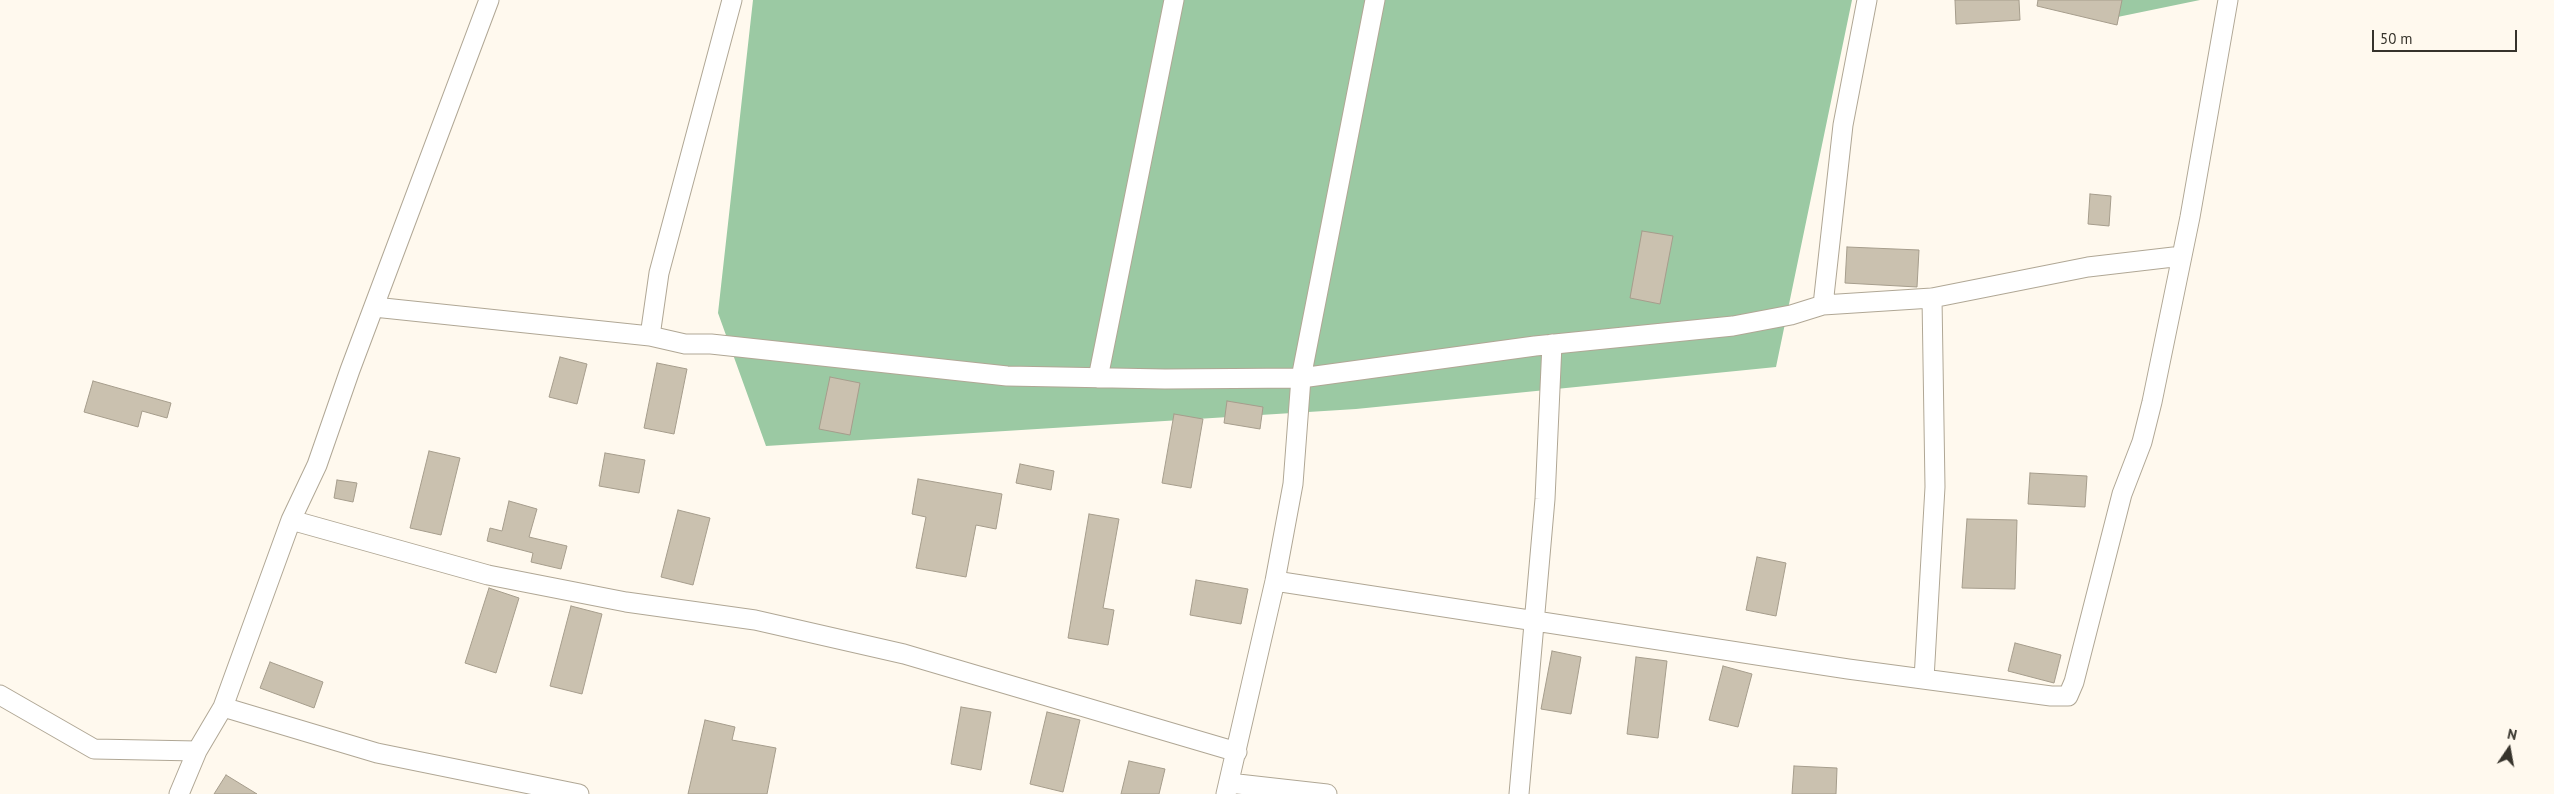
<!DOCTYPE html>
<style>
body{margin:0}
#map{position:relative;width:2554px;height:794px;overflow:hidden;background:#fff9ee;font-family:"PT Sans",sans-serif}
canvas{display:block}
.north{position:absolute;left:2484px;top:724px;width:50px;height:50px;-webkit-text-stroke:4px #fff9ee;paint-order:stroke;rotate:12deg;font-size:14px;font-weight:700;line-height:20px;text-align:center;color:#36332b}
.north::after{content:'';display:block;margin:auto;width:18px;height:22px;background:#36332b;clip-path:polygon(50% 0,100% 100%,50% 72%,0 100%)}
.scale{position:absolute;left:2372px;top:30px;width:145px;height:22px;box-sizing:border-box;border:2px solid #36332b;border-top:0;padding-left:6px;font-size:15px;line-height:18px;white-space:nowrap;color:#36332b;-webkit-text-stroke:4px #fff9ee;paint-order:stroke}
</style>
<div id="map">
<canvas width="2554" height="794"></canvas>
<div class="north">N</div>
<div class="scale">50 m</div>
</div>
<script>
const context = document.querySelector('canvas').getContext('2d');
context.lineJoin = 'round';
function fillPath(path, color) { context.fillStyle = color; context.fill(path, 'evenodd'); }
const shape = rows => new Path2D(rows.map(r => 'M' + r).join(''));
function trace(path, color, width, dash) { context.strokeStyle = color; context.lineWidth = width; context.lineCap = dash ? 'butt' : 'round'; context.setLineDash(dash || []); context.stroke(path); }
fillPath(shape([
 [753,0,1852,0,1776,367,1356,409,766,446,718,313],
 [2088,0,2200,0,2103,20]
]), '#9bc9a3');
const building = shape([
 [1955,0,2019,0,2020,20,1956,24,1955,0],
 [2038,0,2122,0,2117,25,2037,6,2038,0],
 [2090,194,2111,196,2109,226,2088,224,2090,194],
 [1642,231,1673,236,1660,304,1630,298,1642,231],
 [1847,247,1919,250,1917,287,1845,283,1847,247],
 [560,357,587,364,577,404,549,397,560,357],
 [657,363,687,369,674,434,644,428,657,363],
 [830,377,860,383,850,435,819,429,830,377],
 [93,381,171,403,167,418,142,411,138,427,84,412,93,381],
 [1227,401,1263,407,1260,429,1224,423,1227,401],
 [1174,414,1203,419,1191,488,1162,483,1174,414],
 [429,451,460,458,441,535,410,528,429,451],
 [605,453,645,460,639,493,599,486,605,453],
 [1020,464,1054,471,1051,490,1016,483,1020,464],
 [2030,473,2087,476,2085,507,2028,504,2030,473],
 [918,479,1002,494,996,529,976,525,966,577,916,568,926,517,912,514,918,479],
 [337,480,357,483,353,502,334,498,337,480],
 [509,501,537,509,529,537,567,546,561,569,531,562,533,553,487,541,490,528,502,531,509,501],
 [678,510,710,518,693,585,661,577,678,510],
 [1089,514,1119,519,1103,608,1114,610,1108,645,1068,638,1089,514],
 [1967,519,2017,520,2015,589,1962,588,1967,519],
 [1757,557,1786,563,1776,616,1746,610,1757,557],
 [1196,580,1248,589,1241,624,1190,615,1196,580],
 [489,588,519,598,496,673,465,663,489,588],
 [571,606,602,614,582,694,550,686,571,606],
 [2015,643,2061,655,2054,683,2008,671,2015,643],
 [1552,651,1581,657,1571,714,1541,709,1552,651],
 [1636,657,1667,661,1658,738,1627,734,1636,657],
 [270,662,323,682,314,708,260,688,270,662],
 [1723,666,1752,674,1738,727,1709,720,1723,666],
 [961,707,991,712,981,770,951,764,961,707],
 [1047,712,1080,720,1063,792,1030,784,1047,712],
 [705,720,735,727,732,740,776,748,767,794,688,794,705,720],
 [1129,761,1165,769,1159,794,1121,794,1129,761],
 [1794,766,1837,768,1836,794,1792,794,1794,766],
 [226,775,257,794,214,794,226,775]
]);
fillPath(building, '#cac1af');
trace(building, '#a69d8c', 1);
const minor = shape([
 [732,0,659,273,650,336,685,344,711,344,1007,376,1165,379,1301,378,1535,346,1733,326,1791,315,1823,305,1843,125,1867,0],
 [1823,305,1932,298,2088,267,2182,256],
 [374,307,650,336],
 [1098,378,1174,0],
 [291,520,488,575,626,602,755,620,904,654,1237,752],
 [1275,581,1848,669,2051,696,2068,696,2074,682,2122,494,2142,442,2152,402,2190,217,2228,0],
 [1924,679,1935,487,1932,298],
 [0,695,94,749,197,751],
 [223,707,377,753,579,794],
 [1229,783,1327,794],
 [179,794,197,751,223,707,291,520,317,465,350,370,489,0],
 [1226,794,1275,581,1293,484,1301,378,1375,0],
 [1519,794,1545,499,1552,344]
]);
trace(minor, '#b0a795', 21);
trace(minor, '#fff', 19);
</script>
